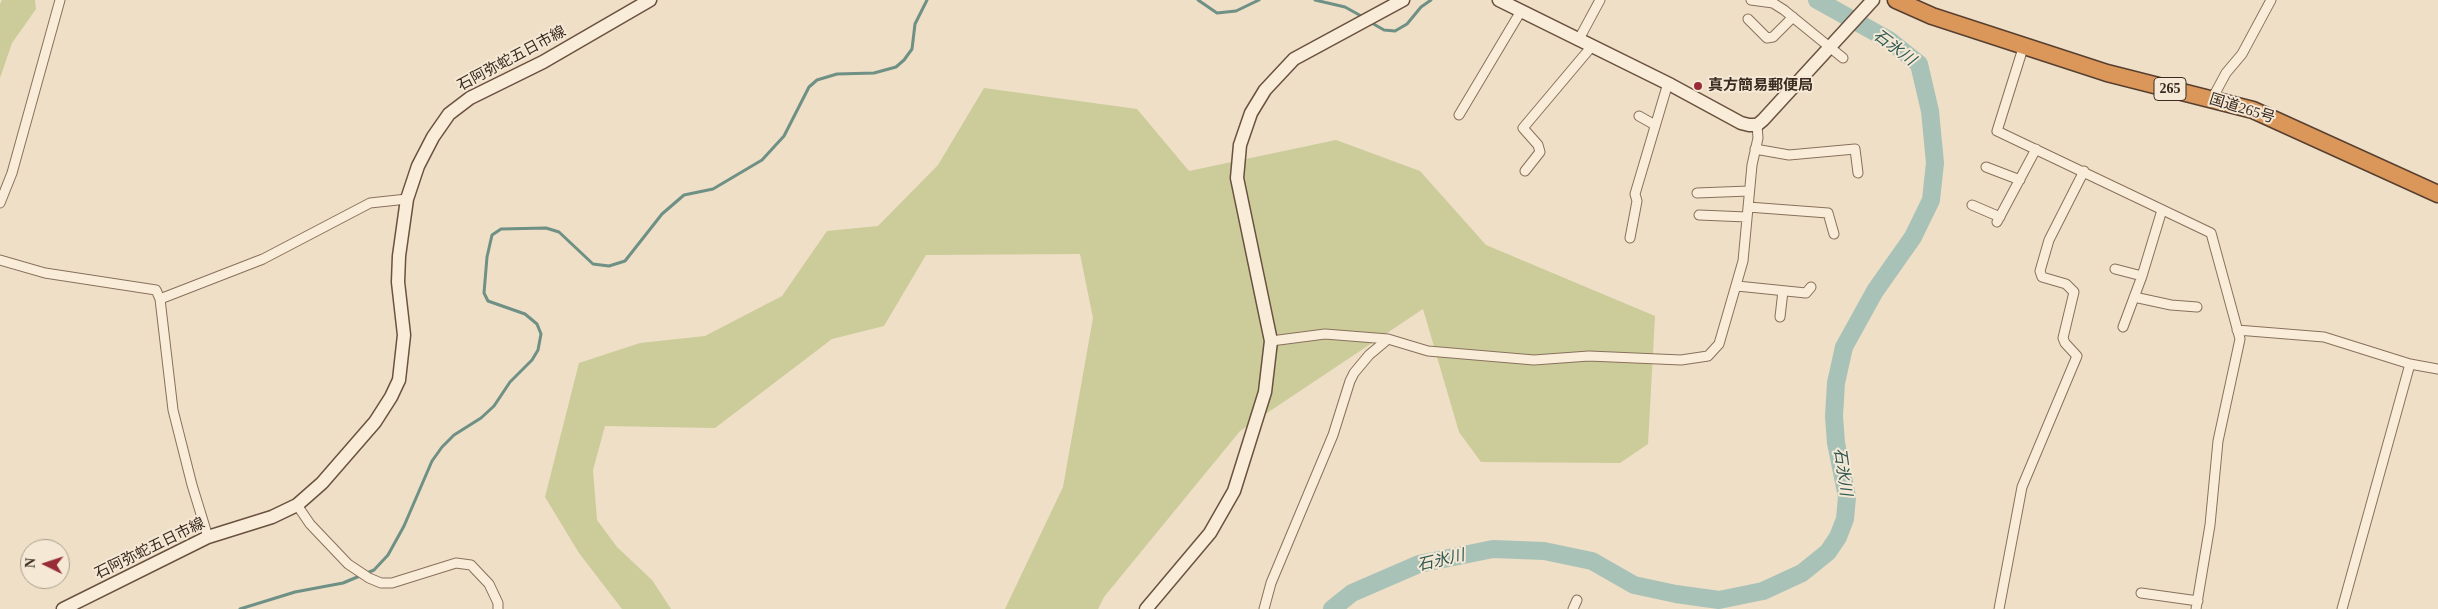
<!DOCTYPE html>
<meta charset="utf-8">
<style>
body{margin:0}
#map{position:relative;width:2438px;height:609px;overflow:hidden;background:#eedfc6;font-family:"Times New Roman",serif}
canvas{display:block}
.north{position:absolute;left:20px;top:539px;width:50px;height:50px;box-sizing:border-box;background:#f5e9d6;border:1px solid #aa9d8d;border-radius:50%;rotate:274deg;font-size:14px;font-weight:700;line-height:20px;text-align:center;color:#3a2a20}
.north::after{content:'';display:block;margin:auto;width:18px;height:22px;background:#982d37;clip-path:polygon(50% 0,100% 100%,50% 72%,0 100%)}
</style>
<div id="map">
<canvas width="2438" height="609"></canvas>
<div class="north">N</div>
</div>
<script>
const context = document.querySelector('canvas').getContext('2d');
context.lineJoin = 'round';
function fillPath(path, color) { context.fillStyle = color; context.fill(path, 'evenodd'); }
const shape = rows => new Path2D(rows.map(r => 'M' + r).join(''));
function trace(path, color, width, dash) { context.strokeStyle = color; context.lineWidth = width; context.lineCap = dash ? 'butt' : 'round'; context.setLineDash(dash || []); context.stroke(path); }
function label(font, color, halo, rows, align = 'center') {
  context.font = font + ' "Times New Roman","Noto Sans JP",serif'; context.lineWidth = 4; context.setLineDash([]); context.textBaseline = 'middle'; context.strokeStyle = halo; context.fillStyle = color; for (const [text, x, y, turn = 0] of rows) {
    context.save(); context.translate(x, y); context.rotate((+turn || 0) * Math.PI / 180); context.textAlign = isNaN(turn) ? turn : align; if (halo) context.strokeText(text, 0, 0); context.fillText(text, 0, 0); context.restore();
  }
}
fillPath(shape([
 [2,0,35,0,36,9,12,43,0,78,0,4],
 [984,88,1137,109,1189,171,1336,140,1420,171,1486,245,1655,316,1648,444,1620,463,1481,462,1459,432,1423,309,1240,431,1104,597,1098,609,1005,609,1063,487,1093,318,1080,254,926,255,884,326,832,339,715,428,605,426,593,470,597,520,617,547,652,580,671,609,622,609,579,553,545,497,579,363,640,343,705,336,782,296,827,231,878,226,938,165]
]), '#cbcc9a');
trace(shape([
 [1198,0,1217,13,1236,11,1259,0],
 [1315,0,1345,7,1363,17],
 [1370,22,1384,30,1395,31,1407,24,1421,7,1431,0],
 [240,609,295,592,343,583,374,570,388,555,404,526,432,461,442,447,454,435,481,418,494,406,510,382,532,360,538,350,541,334,537,324,525,314,488,301,484,293,487,257,492,235,501,229,546,228,559,232,593,264,609,266,625,261,662,214,684,195,713,189,762,160,784,136,809,87,817,80,837,74,874,73,896,67,904,60,912,49,915,24,927,0]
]), '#6e9085', 3);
trace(shape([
 [1332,609,1352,593,1419,564,1493,549,1544,551,1592,561,1634,585,1676,594,1719,600,1763,591,1802,573,1828,552,1838,537,1845,519,1847,497,1836,443,1834,416,1836,383,1844,347,1875,291,1913,237,1931,200,1935,163,1930,111,1919,64,1889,40,1817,0]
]), '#a8c2b8', 18);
const street = shape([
 [1751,0,1773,3,1784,10,1843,58],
 [1748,19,1767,38,1773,37,1793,17],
 [1579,39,1600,0],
 [2024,45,1997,131,2211,233,2240,339,2218,441,2210,525,2196,609],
 [2212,99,2226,73,2242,54,2271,0],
 [1459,115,1521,11],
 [1639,116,1655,125],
 [1755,149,1789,155,1855,149,1858,173],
 [1986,167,2020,180],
 [1525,171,1540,152,1538,145,1523,128,1592,46],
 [1697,193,1749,191],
 [0,203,12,173,60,0],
 [1972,205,2000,217],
 [1748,207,1828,213,1834,234],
 [1699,215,1747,217],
 [1997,222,2036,149],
 [1630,238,1637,201,1635,194,1668,83],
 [0,260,45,273,156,290,160,299,173,410,192,485,208,537],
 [2115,269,2142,276],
 [1737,286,1806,293,1811,287],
 [2134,297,2171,305,2197,307],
 [160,299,263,259,370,203,407,199],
 [1780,317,1783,291],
 [2123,327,2142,276,2162,210],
 [2237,330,2324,337,2410,364,2438,369],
 [1271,341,1325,334,1388,339,1428,351,1534,360,1589,356,1681,360,1708,356,1719,344,1743,261,1752,165,1758,138,1757,125],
 [297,505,310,524,348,564,369,578,381,583,392,583,456,563,471,565,489,584,498,603,498,609],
 [2141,593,2198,601],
 [1264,609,1271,583,1333,435,1350,381,1354,373,1369,355,1388,339],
 [1573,609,1577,600],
 [1999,609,2022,487,2077,356,2065,343,2063,338,2074,292,2066,284,2042,277,2040,271,2049,240,2084,171],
 [2342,609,2410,364]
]);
const secondary = shape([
 [1499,0,1671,85,1741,123,1749,125,1757,125,1763,120,1873,0],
 [63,609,208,537,272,517,297,505,322,483,375,422,391,397,399,380,404,335,398,282,399,256,407,199,418,166,433,137,449,114,470,98,543,62,650,0],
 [1146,609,1210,533,1234,491,1265,392,1271,341,1237,178,1240,145,1251,113,1265,90,1294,59,1403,0]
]);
const highway = shape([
 [1896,0,1932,16,2107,73,2253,110,2438,194]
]);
trace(street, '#89705c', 11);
trace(secondary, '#6b513f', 15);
trace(highway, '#573f30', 19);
trace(street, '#f9edda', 9);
trace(secondary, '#f9edda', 12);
trace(highway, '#db9659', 16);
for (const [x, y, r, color] of [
 [1698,86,5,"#982d37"]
]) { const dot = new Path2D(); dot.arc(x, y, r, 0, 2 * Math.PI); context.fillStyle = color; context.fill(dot); trace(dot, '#f5e9d6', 2); }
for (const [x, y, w] of [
 [2170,89,32]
]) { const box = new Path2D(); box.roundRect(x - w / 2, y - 11.5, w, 23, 4); context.fillStyle = '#f5e9d6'; context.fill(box); trace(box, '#3a2a20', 1); }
label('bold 14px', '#3a2a20', null, [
 ["265",2170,89]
]);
label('15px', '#3a2a20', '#f5e9d6', [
 ["石阿弥蛇五日市線",512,59,-28],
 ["国道265号",2242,109,17],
 ["石阿弥蛇五日市線",150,549,-26]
]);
label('bold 15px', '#3a2a20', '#f5e9d6', [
 ["真方簡易郵便局",1708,86]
], 'left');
label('italic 16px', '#2f5953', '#f5e9d6', [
 ["石氷川",1894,48,37],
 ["石氷川",1842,472,82],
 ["石氷川",1441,561,-13]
]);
</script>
